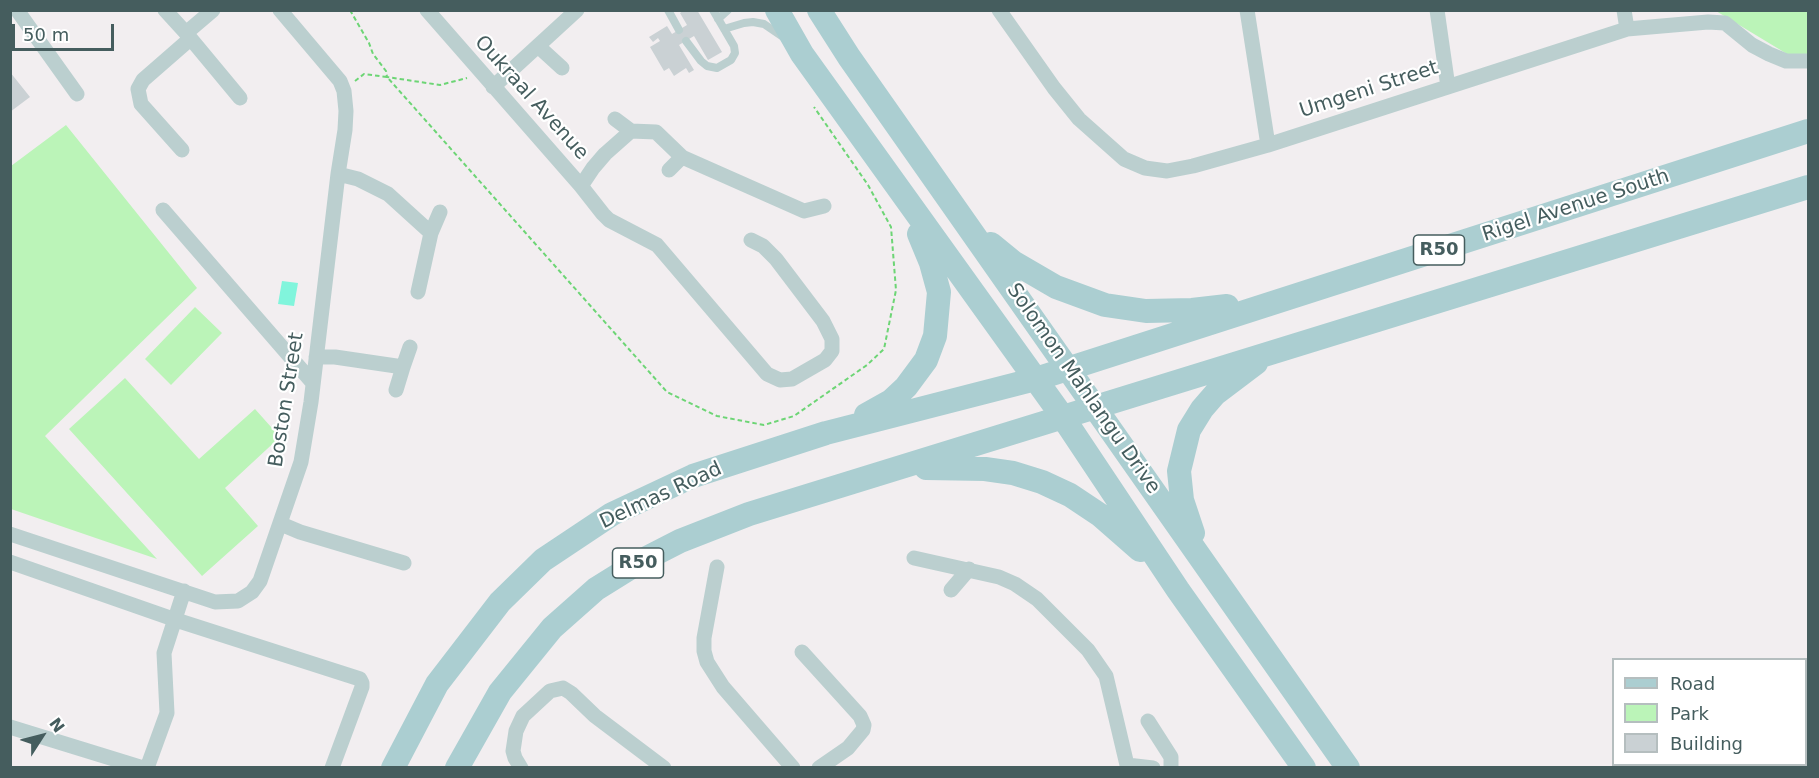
<!DOCTYPE html>
<style>
body{margin:0}
#map{position:relative;width:1819px;height:778px;overflow:hidden;background:#f2eef0;font-family:"DejaVu Sans",sans-serif}
canvas{display:block}
.frame{position:absolute;inset:0;border:12px solid #455d5e;pointer-events:none}
.legend{position:absolute;left:1612px;top:658px;width:195px;height:108px;box-sizing:border-box;background:#fff;border:2px solid #b5bebf;margin:0;padding:8px 10px;list-style:none;font-size:18px;color:#455d5e}
.legend li{display:flex;align-items:center;gap:12px;height:30px}
.legend b{width:30px;border:2px solid #b5bebf}
.north{position:absolute;left:12px;top:706px;width:60px;height:60px;-webkit-text-stroke:4px #fff;paint-order:stroke;rotate:54deg;font-size:16px;font-weight:700;line-height:24px;text-align:center;color:#455d5e}
.north::after{content:'';display:block;margin:auto;width:21px;height:27px;background:#455d5e;clip-path:polygon(50% 0,100% 100%,50% 72%,0 100%)}
.scale{position:absolute;left:12px;top:24px;width:102px;height:27px;box-sizing:border-box;border:3px solid #455d5e;border-top:0;padding-left:8px;font-size:18px;line-height:21px;white-space:nowrap;color:#455d5e;-webkit-text-stroke:4px #fff;paint-order:stroke}
</style>
<div id="map">
<canvas width="1819" height="778"></canvas>
<div class="frame"></div>
<ul class="legend">
<li><b style="height:8px;background:#abced1"></b>Road</li>
<li><b style="height:16px;background:#bbf4b8"></b>Park</li>
<li><b style="height:16px;background:#cad1d4"></b>Building</li>
</ul>
<div class="north">N</div>
<div class="scale">50 m</div>
</div>
<script>
const context = document.querySelector('canvas').getContext('2d');
context.lineJoin = 'round';
function fillPath(path, color) { context.fillStyle = color; context.fill(path, 'evenodd'); }
const shape = rows => new Path2D(rows.map(r => 'M' + r).join(''));
function trace(path, color, width, dash) { context.strokeStyle = color; context.lineWidth = width; context.lineCap = dash ? 'butt' : 'round'; context.setLineDash(dash || []); context.stroke(path); }
function label(font, color, halo, rows, align = 'center') {
  context.font = font + ' "DejaVu Sans",sans-serif'; context.lineWidth = 4.5; context.setLineDash([]); context.textBaseline = 'middle'; context.strokeStyle = halo; context.fillStyle = color; for (const [text, x, y, turn = 0] of rows) {
    context.save(); context.translate(x, y); context.rotate((+turn || 0) * Math.PI / 180); context.textAlign = isNaN(turn) ? turn : align; if (halo) context.strokeText(text, 0, 0); context.fillText(text, 0, 0); context.restore();
  }
}
fillPath(shape([
 [1716,11,1808,11,1808,55,1797,60],
 [66,125,197,288,45,436,157,559,11,509,11,166],
 [195,307,222,333,171,385,145,359],
 [125,378,199,459,255,409,280,437,225,488,258,526,202,576,69,429]
]), '#bbf4b8');
fillPath(shape([
 [282,281,298,283,294,306,278,304]
]), '#81f5dc');
fillPath(shape([
 [684,10,697,10,722,52,708,60,694,36,679,45,694,70,689,73,686,68,674,76,669,68,664,71,650,47,660,41,658,38,653,42,649,37,667,26,672,34,687,25,680,13],
 [10,72,30,97,10,112]
]), '#cad1d4');
trace(shape([
 [350,10,369,43,373,54,386,71,387,77,440,85,467,78],
 [355,81,364,74,387,77,667,392,717,416,764,425,794,416,867,365,884,349,896,290,891,227,868,185,814,107]
]), '#6dd575', 2, [4.5, 3]);
trace(shape([
 [668,10,679,30],
 [718,19,728,10],
 [724,29,744,23,753,22,764,24,783,37],
 [686,41,701,61,707,66,717,68,731,60,735,53,734,46,713,10]
]), '#bbcfcf', 8);
trace(shape([
 [17,10,77,94],
 [165,10,186,33],
 [213,10,186,33,240,98],
 [427,10,581,186,603,214,609,220,657,245,767,374,780,380,792,379,825,360,832,351,832,339,823,321,776,259,763,246,751,240],
 [999,10,1054,88,1079,119,1124,159,1145,168,1167,171,1193,166,1268,145,1627,29,1708,22,1725,23,1752,45,1769,54,1786,61,1808,61],
 [1247,10,1268,145],
 [1437,10,1448,87],
 [1624,10,1627,29],
 [539,47,562,68],
 [493,87,577,10],
 [615,119,631,131],
 [182,150,141,104,138,89,143,80,190,39],
 [669,170,682,157],
 [338,174,358,179,388,194,431,233],
 [581,186,593,168,605,154,631,131,656,132,682,157,804,211,824,206],
 [163,210,313,383],
 [418,292,431,233,440,212],
 [316,357,335,357,403,367,410,347],
 [396,390,403,367],
 [281,524,300,532,404,563],
 [10,534,215,602,238,601,252,592,260,581,301,462,311,402,338,174,345,130,346,111,344,91,340,81,280,10],
 [914,558,999,577,1015,584,1037,599,1088,650,1106,676,1127,765],
 [10,562,176,620,360,679,362,683,362,687,332,768],
 [717,567,704,638,704,651,707,662,723,687,793,768],
 [951,590,969,569],
 [802,652,860,716,864,725,863,730,848,748,819,768],
 [1148,721,1171,757,1171,768],
 [10,727,143,768],
 [1127,765,1153,768],
 [147,768,167,713,164,653,184,591],
 [521,768,515,758,513,751,516,731,523,716,550,691,563,688,571,693,595,716,664,768]
]), '#bbcfcf', 15);
trace(shape([
 [777,10,802,54,1062,416,1178,590,1304,768],
 [819,10,849,57,1348,768],
 [991,244,1013,262,1056,287,1105,305,1146,311,1192,310,1227,306],
 [866,415,891,401,906,387,926,360,935,336,939,292,931,263,919,234],
 [926,468,985,469,1013,473,1042,482,1070,495,1100,515,1140,550],
 [1193,533,1182,500,1179,471,1189,430,1202,409,1215,394,1256,363],
 [393,768,437,684,500,602,543,560,612,514,693,476,826,433,1036,379,1808,131],
 [457,768,500,692,552,628,596,589,641,561,680,541,749,514,1808,187]
]), '#abced1', 24);
for (const [x, y, w] of [
 [1439,250,51],
 [638,563,51]
]) { const box = new Path2D(); box.roundRect(x - w / 2, y - 15, w, 30, 4.5); context.fillStyle = '#fff'; context.fill(box); trace(box, '#455d5e', 1.5); }
label('bold 18px', '#455d5e', null, [
 ["R50",1439,250],
 ["R50",638,563]
]);
label('20px', '#455d5e', '#fff', [
 ["Umgeni Street",1369,90,-18],
 ["Oukraal Avenue",531,98,48],
 ["Rigel Avenue South",1576,206,-18],
 ["Solomon Mahlangu Drive",1083,389,55],
 ["Boston Street",287,400,-81],
 ["Delmas Road",661,496,-25]
]);
</script>
